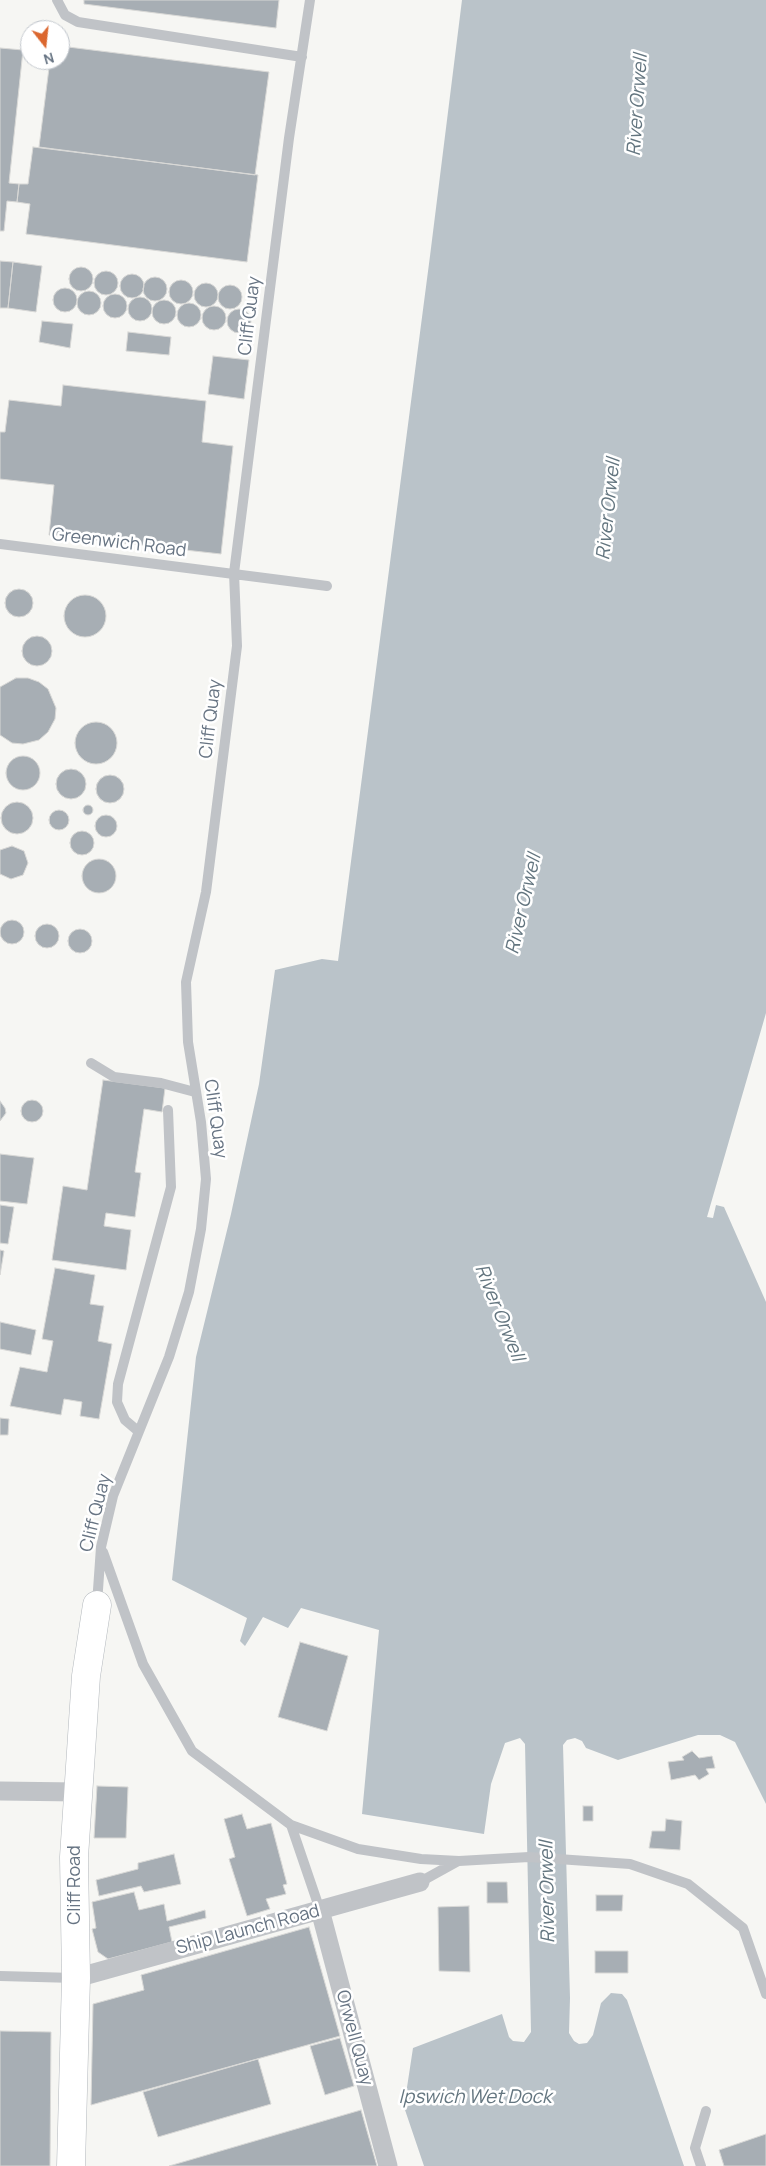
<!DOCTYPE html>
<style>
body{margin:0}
#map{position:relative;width:766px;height:2166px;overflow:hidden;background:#f6f6f3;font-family:Manrope,sans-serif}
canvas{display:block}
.north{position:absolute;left:20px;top:20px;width:50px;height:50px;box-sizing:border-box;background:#fff;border:1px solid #c2c7cd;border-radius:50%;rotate:164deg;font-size:14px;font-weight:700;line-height:20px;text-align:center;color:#677483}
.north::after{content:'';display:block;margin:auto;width:18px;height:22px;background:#db672f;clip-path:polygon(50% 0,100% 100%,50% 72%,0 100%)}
</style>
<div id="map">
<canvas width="766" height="2166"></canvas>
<div class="north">N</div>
</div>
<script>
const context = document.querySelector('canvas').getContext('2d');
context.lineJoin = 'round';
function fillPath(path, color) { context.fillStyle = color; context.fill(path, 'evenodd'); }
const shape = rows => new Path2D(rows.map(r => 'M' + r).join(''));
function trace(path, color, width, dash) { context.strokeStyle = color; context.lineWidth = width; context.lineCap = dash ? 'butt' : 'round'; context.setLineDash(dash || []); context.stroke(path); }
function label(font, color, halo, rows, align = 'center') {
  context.font = font + ' Manrope,sans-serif'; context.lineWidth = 5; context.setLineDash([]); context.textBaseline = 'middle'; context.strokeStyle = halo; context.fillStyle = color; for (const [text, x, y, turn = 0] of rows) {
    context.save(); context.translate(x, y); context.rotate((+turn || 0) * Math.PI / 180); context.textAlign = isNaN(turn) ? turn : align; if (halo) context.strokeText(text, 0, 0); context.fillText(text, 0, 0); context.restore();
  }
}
fillPath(shape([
 [462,0,766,0,766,1013,707,1217,713,1218,716,1205,724,1207,766,1302,766,1804,735,1742,720,1735,698,1735,618,1760,586,1748,582,1741,575,1738,567,1740,563,1745,570,1998,569,2033,574,2041,579,2044,587,2043,593,2035,601,2003,611,1993,622,1994,627,2000,684,2166,424,2166,404,2107,413,2048,502,2014,509,2037,513,2041,524,2042,531,2032,525,1744,520,1738,505,1743,491,1784,484,1834,362,1814,379,1630,301,1608,288,1628,263,1617,245,1646,240,1641,247,1618,172,1580,196,1357,231,1214,259,1084,275,970,322,959,338,961,430,256]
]), '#bac3c9');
const building = shape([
 [84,0,279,0,276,28,84,4,84,0],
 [60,46,269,72,255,175,39,147,50,60,60,60,60,46],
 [0,48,23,50,9,183,19,184,17,202,7,201,4,231,0,231,0,48],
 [33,147,258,175,247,262,26,234,30,204,17,202,19,184,28,184,33,147],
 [0,261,13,262,8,308,0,308,0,261],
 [13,262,42,266,36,312,8,308,13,262],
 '69 279a12 12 0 1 1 24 0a12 12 0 1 1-24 0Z',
 '94 283a12 12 0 1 1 24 0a12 12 0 1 1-24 0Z',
 '120 286a12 12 0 1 1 24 0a12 12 0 1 1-24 0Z',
 '143 289a12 12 0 1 1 24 0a12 12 0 1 1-24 0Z',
 '169 292a12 12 0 1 1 24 0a12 12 0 1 1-24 0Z',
 '194 295a12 12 0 1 1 24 0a12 12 0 1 1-24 0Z',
 '218 297a12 12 0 1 1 24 0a12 12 0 1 1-24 0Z',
 '53 300a12 12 0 1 1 24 0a12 12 0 1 1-24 0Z',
 '77 303a12 12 0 1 1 24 0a12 12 0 1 1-24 0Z',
 '103 306a12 12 0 1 1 24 0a12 12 0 1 1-24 0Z',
 '128 309a12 12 0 1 1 24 0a12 12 0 1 1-24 0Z',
 '152 312a12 12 0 1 1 24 0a12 12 0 1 1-24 0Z',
 '177 315a12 12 0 1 1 24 0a12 12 0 1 1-24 0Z',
 '202 318a12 12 0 1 1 24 0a12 12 0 1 1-24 0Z',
 '227 321a12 12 0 1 1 24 0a12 12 0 1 1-24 0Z',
 [42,321,73,324,70,348,39,342,42,321],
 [128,332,171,337,169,355,126,351,128,332],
 [213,356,249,360,244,399,208,394,213,356],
 [63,385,206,401,202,442,233,446,221,554,49,535,54,485,0,479,0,432,5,432,9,400,61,406,63,385],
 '5 603a14 14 0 1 1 28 0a14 14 0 1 1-28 0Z',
 '64 616a21 21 0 1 1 42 0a21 21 0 1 1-42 0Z',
 '22 651a15 15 0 1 1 30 0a15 15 0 1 1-30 0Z',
 [16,678,28,678,39,682,48,689,56,708,55,719,48,732,39,740,23,744,12,743,0,735,0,687,16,678],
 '75 743a21 21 0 1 1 42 0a21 21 0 1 1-42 0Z',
 '6 773a17 17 0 1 1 34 0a17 17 0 1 1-34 0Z',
 '56 784a15 15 0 1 1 30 0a15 15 0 1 1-30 0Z',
 '96 789a14 14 0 1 1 28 0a14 14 0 1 1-28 0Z',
 '1 818a16 16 0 1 1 32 0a16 16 0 1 1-32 0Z',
 '83 810a5 5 0 1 1 10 0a5 5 0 1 1-10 0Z',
 '49 820a10 10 0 1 1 20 0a10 10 0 1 1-20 0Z',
 '95 826a11 11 0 1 1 22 0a11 11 0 1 1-22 0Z',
 '70 843a12 12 0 1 1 24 0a12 12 0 1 1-24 0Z',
 [12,846,24,851,28,863,23,875,11,879,0,874,0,850,12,846],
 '82 876a17 17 0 1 1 34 0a17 17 0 1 1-34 0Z',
 '0 932a12 12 0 1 1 24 0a12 12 0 1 1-24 0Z',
 '35 936a12 12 0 1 1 24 0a12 12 0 1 1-24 0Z',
 '68 941a12 12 0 1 1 24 0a12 12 0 1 1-24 0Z',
 [103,1080,165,1088,162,1112,144,1109,135,1172,141,1173,135,1217,106,1213,104,1226,131,1230,126,1270,52,1260,63,1186,87,1190,103,1080],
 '21 1111a11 11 0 1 1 22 0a11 11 0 1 1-22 0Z',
 [0,1101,5,1108,6,1113,0,1121,0,1101],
 [0,1154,34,1158,27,1204,0,1201,0,1154],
 [0,1205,14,1207,8,1244,0,1243,0,1205],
 [0,1250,4,1251,0,1275,0,1250],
 [55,1268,95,1275,90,1304,104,1306,98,1341,112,1344,99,1419,80,1416,82,1402,64,1399,61,1415,10,1406,20,1367,47,1372,53,1341,42,1339,55,1268],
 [0,1322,36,1330,31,1355,0,1349,0,1322],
 [0,1418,9,1419,8,1435,0,1435,0,1418],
 [300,1642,348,1656,327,1731,278,1717,300,1642],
 [692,1751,699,1758,712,1756,715,1768,706,1769,709,1774,699,1780,695,1775,671,1780,668,1762,684,1760,682,1757,692,1751],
 [97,1786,128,1787,126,1838,94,1838,97,1786],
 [583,1806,593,1806,593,1821,583,1821,583,1806],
 [242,1814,247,1829,271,1823,287,1884,283,1885,286,1894,266,1899,270,1909,247,1916,229,1859,235,1857,224,1819,242,1814],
 [666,1819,682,1821,680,1850,649,1848,652,1831,665,1831,666,1819],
 [174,1854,181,1884,144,1892,141,1886,99,1896,96,1880,138,1869,138,1863,174,1854],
 [487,1882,507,1882,508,1903,487,1903,487,1882],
 [134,1892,139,1910,164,1904,167,1921,205,1910,206,1918,169,1927,172,1942,108,1959,98,1952,92,1929,96,1928,92,1902,134,1892],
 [596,1895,623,1895,622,1911,596,1911,596,1895],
 [469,1906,470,1972,439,1971,438,1907,469,1906],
 [309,1927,340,2036,91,2105,93,2004,144,1990,141,1975,309,1927],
 [595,1951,628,1951,628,1973,595,1973,595,1951],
 [0,2031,51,2032,50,2166,0,2166,0,2031],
 [340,2038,354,2086,325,2095,310,2046,340,2038],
 [258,2059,271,2104,158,2137,143,2092,258,2059],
 [361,2110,377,2166,169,2166,361,2110],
 [766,2134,766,2166,724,2166,719,2150,766,2134]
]);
fillPath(building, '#a7aeb4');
trace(building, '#d8d8d6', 1);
const secondary = shape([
 [71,2166,76,1978,74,1857,86,1676,97,1605]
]);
trace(secondary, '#b2b7bc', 29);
trace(shape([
 [57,0,65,15,78,22,302,57],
 [0,544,327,586],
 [91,1063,114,1077,161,1083,195,1092],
 [138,1431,125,1420,117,1402,118,1384,171,1187,168,1110],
 [103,1552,143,1664,192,1751,291,1825,358,1849,421,1859,459,1861,529,1857,630,1864,688,1884,743,1928,766,1994],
 [97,1604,101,1547,113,1496,169,1357,189,1292,201,1229,206,1179,201,1122,188,1042,186,982,206,892,237,646,234,573,289,138,310,0],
 [291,1825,320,1910],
 [420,1882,458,1861],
 [0,1976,75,1978],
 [701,2166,695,2148,706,2111]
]), '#c0c3c7', 10);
trace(shape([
 [0,1791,78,1792],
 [320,1910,388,2166],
 [76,1978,420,1882]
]), '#c0c3c7', 19);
trace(secondary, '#fff', 28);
label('18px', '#677483', '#fff', [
 ["Cliff Quay",250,316,-83],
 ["Greenwich Road",119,543,7],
 ["Cliff Quay",211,719,-83],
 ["Cliff Quay",215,1119,82],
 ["Cliff Quay",96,1513,-76],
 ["Cliff Road",75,1885,-90],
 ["Ship Launch Road",248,1930,-15],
 ["Orwell Quay",354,2038,75]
]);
label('italic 19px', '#63757f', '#fff', [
 ["River Orwell",638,105,-86],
 ["River Orwell",609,509,-84],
 ["River Orwell",524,904,-77],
 ["River Orwell",499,1313,68],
 ["River Orwell",548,1892,-91],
 ["Ipswich Wet Dock",475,2098]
]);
</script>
